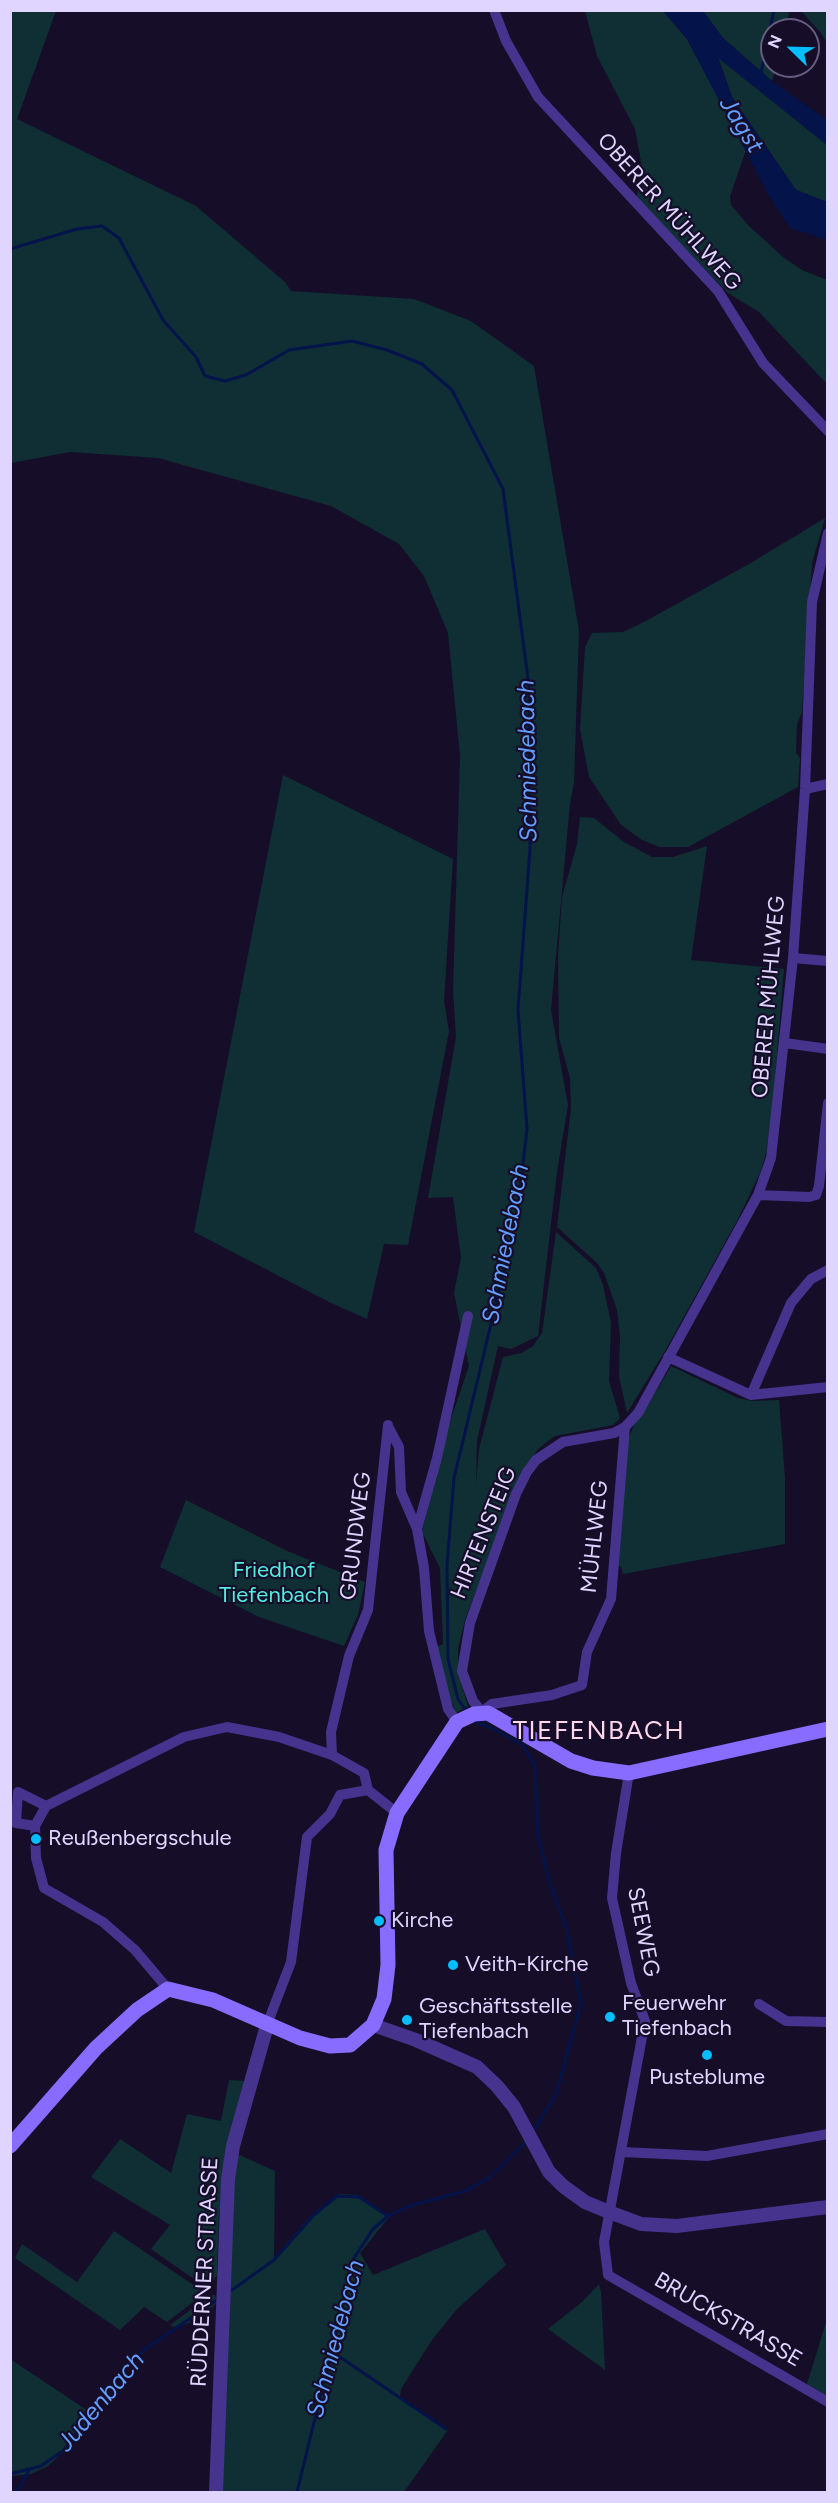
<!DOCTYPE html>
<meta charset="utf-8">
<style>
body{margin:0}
#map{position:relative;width:838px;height:2503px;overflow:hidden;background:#160d29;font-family:Figtree,sans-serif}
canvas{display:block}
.frame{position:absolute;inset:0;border:12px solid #e0d5ff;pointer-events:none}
.north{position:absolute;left:760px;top:18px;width:60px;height:60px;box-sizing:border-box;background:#160d29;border:2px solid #675d7f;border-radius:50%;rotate:293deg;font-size:16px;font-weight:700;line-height:24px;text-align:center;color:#e0d5ff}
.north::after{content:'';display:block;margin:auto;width:21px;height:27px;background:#01beff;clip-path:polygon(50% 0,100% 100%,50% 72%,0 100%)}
</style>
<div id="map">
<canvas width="838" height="2503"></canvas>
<div class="frame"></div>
<div class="north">N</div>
</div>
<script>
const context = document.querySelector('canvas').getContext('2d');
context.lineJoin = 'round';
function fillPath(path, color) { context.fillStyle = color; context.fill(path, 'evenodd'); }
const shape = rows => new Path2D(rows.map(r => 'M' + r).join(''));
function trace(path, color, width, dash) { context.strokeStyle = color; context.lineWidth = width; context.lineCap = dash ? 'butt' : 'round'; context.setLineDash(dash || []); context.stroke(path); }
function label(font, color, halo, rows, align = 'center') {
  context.font = font + ' Figtree,sans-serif'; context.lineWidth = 4.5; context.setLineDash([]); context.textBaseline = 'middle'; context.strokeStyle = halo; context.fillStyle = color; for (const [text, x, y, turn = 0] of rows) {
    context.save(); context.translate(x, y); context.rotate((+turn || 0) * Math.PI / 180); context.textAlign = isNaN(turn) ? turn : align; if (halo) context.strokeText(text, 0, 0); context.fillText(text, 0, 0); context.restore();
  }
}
fillPath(shape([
 [11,11,56,11,17,119,196,206,285,282,291,291,414,299,471,321,534,366,579,631,574,782,570,804,551,1010,568,1105,557,1172,538,1336,511,1349,498,1346,477,1441,476,1484,479,1449,503,1357,521,1353,533,1346,542,1333,556,1232,596,1268,603,1285,611,1323,609,1381,620,1418,613,1425,555,1436,538,1449,522,1474,465,1620,458,1648,458,1672,468,1706,456,1713,443,1683,437,1647,443,1644,440,1568,422,1532,440,1451,469,1366,454,1293,461,1258,453,1197,428,1198,456,1037,453,992,460,756,448,633,424,576,399,544,331,506,158,458,70,452,11,463],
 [585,11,663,11,687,39,746,150,730,196,731,205,748,225,783,257,802,270,827,280,827,384,759,312,728,293,636,198,643,172,635,129,597,56],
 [703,11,789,11,786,30,772,30,772,66,777,66,772,81,723,38],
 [801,11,827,11,827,43,821,33],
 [718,57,827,145,827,202,796,190,732,97],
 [825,518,812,563,802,712,797,724,796,753,800,758,798,787,688,847,659,847,642,840,621,825,589,777,580,729,585,647,592,633,623,632,644,622,749,564],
 [283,775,453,859,444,1001,449,1031,408,1245,384,1244,367,1319,329,1302,194,1232],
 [580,817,594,818,624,842,652,857,673,857,707,846,691,960,784,969,773,1103,766,1153,760,1173,738,1219,665,1351,627,1413,619,1376,620,1336,617,1310,604,1273,597,1263,557,1227,571,1108,570,1078,559,1038,558,956,562,897,577,844],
 [671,1366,738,1398,753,1401,779,1400,785,1478,785,1544,623,1574,621,1567,616,1565,627,1442,635,1423,647,1407],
 [186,1500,287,1551,365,1582,358,1615,344,1646,259,1617,160,1567],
 [229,2080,247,2081,226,2167,219,2215,217,2275,213,2281,206,2282,191,2277,151,2249,170,2225,91,2177,120,2139,171,2173,187,2114,221,2121],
 [237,2154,275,2171,274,2258,310,2217,339,2194,357,2195,390,2216,360,2253,373,2275,485,2229,506,2265,457,2309,432,2340,401,2389,400,2397,448,2430,404,2492,222,2492,231,2212],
 [114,2231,189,2282,206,2292,167,2322,144,2307,120,2330,15,2258,22,2244,77,2282],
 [599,2284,601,2292,605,2370,548,2329,582,2302],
 [210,2295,215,2295,217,2302,214,2306,190,2319,190,2323,173,2327,170,2325],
 [827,2319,827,2396,807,2384],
 [10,2359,94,2415,68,2447,48,2466,31,2474,11,2476]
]), '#0f2f34');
fillPath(shape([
 [663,11,703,11,723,38,772,81,827,120,827,145,718,58,732,97,796,190,827,202,827,240,790,228,769,196,687,39]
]), '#04134a');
trace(shape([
 [761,73,774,10],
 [10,249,77,229,102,226,119,238,163,320,196,357,205,376,225,381,246,375,289,350,352,341,387,350,422,364,452,390,503,489,529,686,530,849,518,1010,527,1129,517,1216,454,1478,447,1565,448,1659,458,1699,467,1712],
 [472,1720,496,1730,524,1746,535,1767,538,1836,550,1884,566,1927,581,2004,556,2094,532,2133],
 [232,2290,274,2260,314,2215,337,2196,359,2197,388,2216],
 [331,2351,446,2429],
 [10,2474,41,2466,64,2450,120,2371,144,2350,217,2300],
 [17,2492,29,2470],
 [297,2492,354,2258,373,2229,388,2216,409,2206,465,2191,489,2178,527,2141]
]), '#04134a', 3);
trace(shape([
 [494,10,506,41,538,97,718,291,763,363,828,431],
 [805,789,828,784],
 [793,958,828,961],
 [785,1043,828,1049],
 [758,1195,809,1197,816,1195,819,1186,828,1103],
 [668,1357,751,1395,828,1387],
 [751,1395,791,1303,811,1279,828,1270],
 [388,1426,399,1447,401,1492,417,1529],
 [625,1427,611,1599,587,1652,582,1685,552,1695,492,1704,482,1712,473,1701,462,1671,470,1623,516,1494,527,1472,536,1460,563,1442,614,1433,625,1427,638,1413,758,1195,771,1158,793,958,805,789,812,602,828,533],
 [457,1722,448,1709,429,1631,424,1568,417,1529,437,1458,468,1316],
 [629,1773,616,1853,612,1898,631,1983,645,2021,604,2242,608,2275,828,2402],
 [368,1790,364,1773,332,1755,331,1732,349,1656,368,1610,388,1425],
 [46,1806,184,1737,227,1727,279,1737,332,1755],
 [35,1826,16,1823,18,1792,46,1806,35,1826,36,1858,44,1888,103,1922,135,1950,168,1989],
 [759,2004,786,2021,828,2022],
 [268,2022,291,1962,307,1837,330,1814,340,1795,368,1790,397,1813],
 [622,2152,707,2156,828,2134]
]), '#45338d', 10);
trace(shape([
 [373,2025,416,2040,477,2067,497,2086,514,2107,549,2172,563,2186,585,2202,609,2212,641,2224,677,2226,828,2207],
 [216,2492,228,2179,233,2146,268,2022]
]), '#45338d', 14);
trace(shape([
 [10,2146,96,2048,137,2010,168,1989,213,2000,300,2038,330,2046,350,2045,373,2025,384,1999,388,1965,386,1850,397,1813,457,1722,474,1714,488,1713,571,1761,593,1768,629,1773,828,1729]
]), '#876cff', 15);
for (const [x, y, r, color] of [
 [36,1839,6,"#01beff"],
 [379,1921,6,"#01beff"],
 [453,1965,6,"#01beff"],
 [610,2017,6,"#01beff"],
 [407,2020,6,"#01beff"],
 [707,2055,6,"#01beff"]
]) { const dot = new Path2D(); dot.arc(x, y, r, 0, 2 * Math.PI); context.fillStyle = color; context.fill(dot); trace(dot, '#160d29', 2); }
label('22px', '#e0d5ff', '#160d29', [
 ["OBERER MÜHLWEG",669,212,48],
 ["OBERER MÜHLWEG",769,997,-85],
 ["HIRTENSTEIG",484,1533,-68],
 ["GRUNDWEG",356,1536,-83],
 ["MÜHLWEG",595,1537,-84],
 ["SEEWEG",643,1932,79],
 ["RÜDDERNER STRASSE",205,2272,-87],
 ["BRUCKSTRASSE",728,2320,30]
]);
label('22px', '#53ecde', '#160d29', [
 ["Friedhof",274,1571],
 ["Tiefenbach",274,1596]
]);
label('22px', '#e0d5ff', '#160d29', [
 ["Reußenbergschule",48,1839],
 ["Kirche",391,1921],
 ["Veith-Kirche",465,1965],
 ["Feuerwehr",622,2004],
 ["Tiefenbach",622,2029],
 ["Geschäftsstelle",419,2007],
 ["Tiefenbach",419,2032],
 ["Pusteblume",707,2078,"center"]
], 'left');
label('italic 24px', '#639eff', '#160d29', [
 ["Jagst",741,125,58],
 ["Schmiedebach",528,761,-91],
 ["Schmiedebach",506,1244,-79],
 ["Schmiedebach",336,2339,-75],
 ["Judenbach",101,2402,-50]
]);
context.letterSpacing = '1.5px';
label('26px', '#ffd7ea', '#160d29', [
 ["TIEFENBACH",599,1731]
]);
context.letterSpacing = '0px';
</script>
